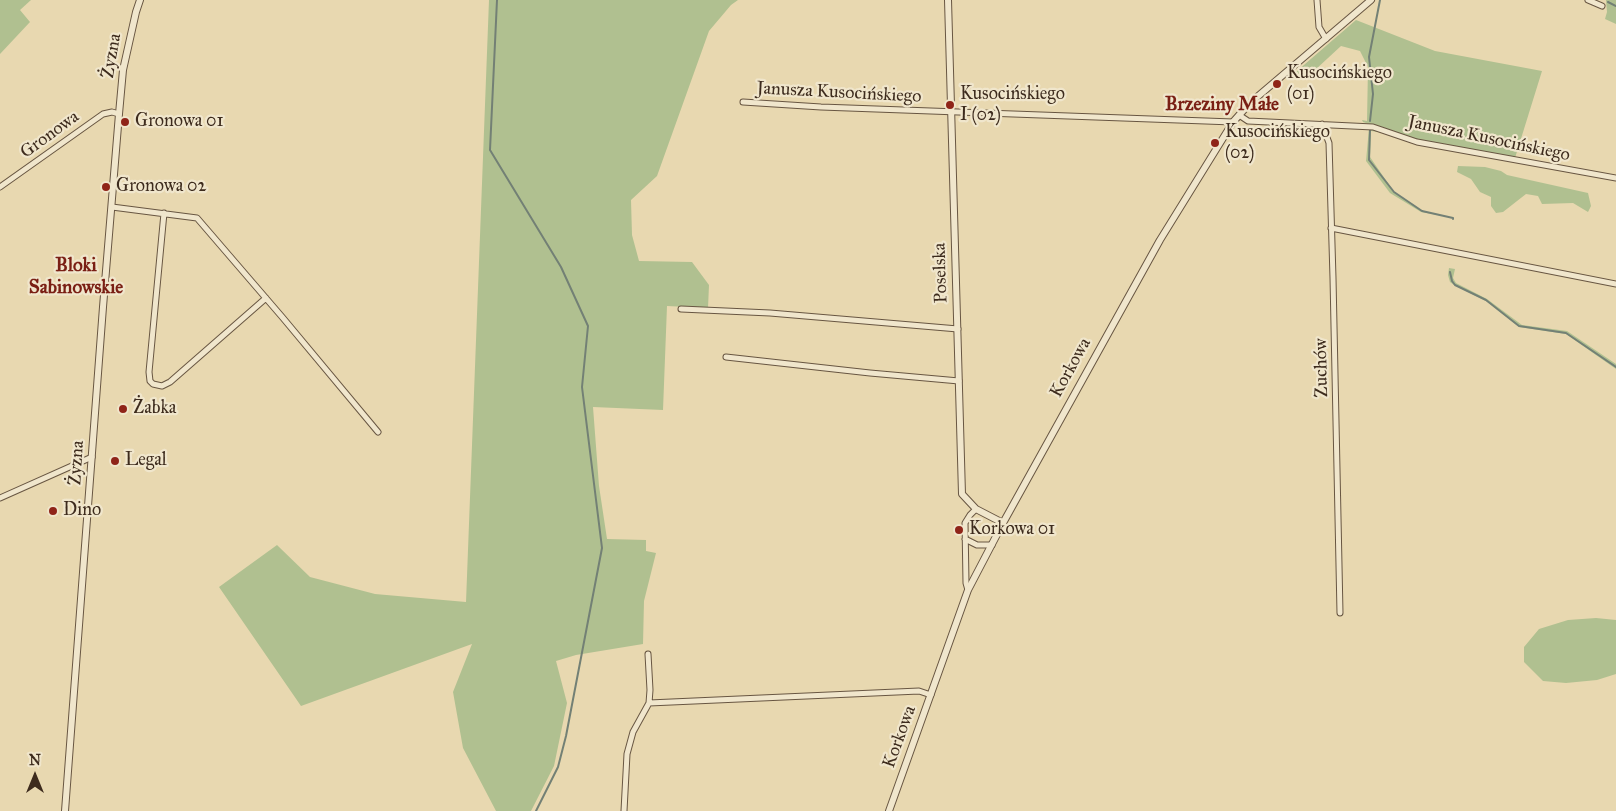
<!DOCTYPE html>
<meta charset="utf-8">
<style>
body{margin:0}
#map{position:relative;width:1616px;height:811px;overflow:hidden;background:#e8d8b0;font-family:"IM FELL Great Primer",serif}
canvas{display:block}
.north{position:absolute;left:10px;top:751px;width:50px;height:50px;-webkit-text-stroke:4px #f0e6cc;paint-order:stroke;rotate:0deg;font-size:14px;font-weight:700;line-height:20px;text-align:center;color:#3d2b1d}
.north::after{content:'';display:block;margin:auto;width:18px;height:22px;background:#3d2b1d;clip-path:polygon(50% 0,100% 100%,50% 72%,0 100%)}
</style>
<div id="map">
<canvas width="1616" height="811"></canvas>
<div class="north">N</div>
</div>
<script>
const context = document.querySelector('canvas').getContext('2d');
context.lineJoin = 'round';
function fillPath(path, color) { context.fillStyle = color; context.fill(path, 'evenodd'); }
const shape = rows => new Path2D(rows.map(r => 'M' + r).join(''));
function trace(path, color, width, dash) { context.strokeStyle = color; context.lineWidth = width; context.lineCap = dash ? 'butt' : 'round'; context.setLineDash(dash || []); context.stroke(path); }
function label(font, color, halo, rows, align = 'center') {
  context.font = font + ' "IM FELL Great Primer",serif'; context.lineWidth = 4.5; context.setLineDash([]); context.textBaseline = 'middle'; context.strokeStyle = halo; context.fillStyle = color; for (const [text, x, y, turn = 0] of rows) {
    context.save(); context.translate(x, y); context.rotate((+turn || 0) * Math.PI / 180); context.textAlign = isNaN(turn) ? turn : align; if (halo) context.strokeText(text, 0, 0); context.fillText(text, 0, 0); context.restore();
  }
}
fillPath(shape([
 [0,0,31,0,20,10,30,22,0,54],
 [489,0,738,0,731,5,709,31,657,176,631,200,632,235,639,261,692,262,709,285,708,308,667,306,663,410,593,407,599,486,607,539,646,540,646,551,656,553,644,601,643,644,576,655,556,661,567,703,554,766,531,811,496,811,463,748,453,692,472,644,301,706,219,587,277,545,310,577,375,594,466,602],
 [1606,0,1616,0,1616,24,1605,19,1607,12],
 [1356,20,1435,51,1542,71,1515,158,1418,140,1363,122,1362,120,1367,121,1368,67,1360,51,1341,46,1315,70,1315,77,1290,77],
 [1369,128,1386,133,1371,131,1370,157,1394,192,1422,211,1454,218,1421,212,1390,193,1366,161],
 [1458,166,1485,167,1501,171,1507,175,1588,193,1591,206,1588,212,1573,203,1542,204,1538,196,1526,194,1503,212,1496,213,1491,206,1491,197,1480,192,1471,179,1457,172],
 [1449,268,1455,269,1453,278,1456,283,1487,299,1522,325,1567,331,1616,364,1616,369,1566,334,1519,327,1486,301,1454,285,1450,282,1448,275],
 [1596,618,1616,620,1616,674,1597,680,1566,683,1543,681,1524,662,1524,647,1539,629,1568,620]
]), '#b0c090');
trace(shape([
 [497,0,490,150,561,267,588,326,582,387,602,548,566,736,558,767,536,811],
 [1608,2,1616,6],
 [1370,121,1373,94,1369,57,1380,0],
 [1370,130,1369,160,1394,192,1422,211,1453,218,1453,219],
 [1450,272,1452,281,1455,285,1486,300,1519,326,1566,333,1616,367]
]), '#738075', 2);
const minor = shape([
 [1317,0,1319,27,1326,39],
 [1588,0,1602,6],
 [743,102,821,107,1233,122],
 [1239,115,1248,121,1373,127,1417,142,1616,178],
 [1322,124,1329,143,1333,278,1340,613],
 [0,187,103,114,112,112,119,114],
 [112,207,197,218,283,318,378,432],
 [164,213,149,372,150,381,153,384,162,386,170,382,266,298],
 [1331,228,1616,284],
 [681,309,770,313,958,329],
 [726,357,870,373,959,381],
 [0,498,92,457],
 [965,539,977,545,992,545],
 [968,590,966,583,965,523,970,515,976,509],
 [649,703,919,691,931,695],
 [624,811,627,754,633,732,649,703,650,690,648,654]
]);
const tertiary = shape([
 [948,0,962,494,976,509,1003,523],
 [65,811,103,307,119,114,123,70,136,12,140,0],
 [889,811,968,590,1003,523,1160,240,1233,122,1250,103,1371,0]
]);
trace(minor, '#685642', 7);
trace(tertiary, '#685642', 8);
trace(minor, '#f0e6cc', 5);
trace(tertiary, '#f0e6cc', 6);
for (const [x, y, r, color] of [
 [1277,84,5,"#8f2418"],
 [950,105,5,"#8f2418"],
 [125,122,5,"#8f2418"],
 [1215,143,5,"#8f2418"],
 [106,187,5,"#8f2418"],
 [123,409,5,"#8f2418"],
 [115,461,5,"#8f2418"],
 [53,511,5,"#8f2418"],
 [959,530,5,"#8f2418"]
]) { const dot = new Path2D(); dot.arc(x, y, r, 0, 2 * Math.PI); context.fillStyle = color; context.fill(dot); trace(dot, '#f0e6cc', 2); }
label('18px', '#3d2b1d', '#f0e6cc', [
 ["Żyzna",112,56,-80],
 ["Janusza Kusocińskiego",839,93,3],
 ["Gronowa",50,135,-36],
 ["Janusza Kusocińskiego",1489,139,12],
 ["Poselska",941,273,-92],
 ["Korkowa",1071,368,-61],
 ["Zuchów",1322,368,-91],
 ["Żyzna",77,463,-86],
 ["Korkowa",900,737,-70]
]);
label('18px', '#3d2b1d', '#f0e6cc', [
 ["Kusocińskiego",1287,74],
 ["(01)",1287,95],
 ["Kusocińskiego",960,95],
 ["I (02)",960,116],
 ["Gronowa 01",135,122],
 ["Kusocińskiego",1225,133],
 ["(02)",1225,154],
 ["Gronowa 02",116,187],
 ["Żabka",133,409],
 ["Legal",125,461],
 ["Dino",63,511],
 ["Korkowa 01",969,530]
], 'left');
label('bold 19px', '#7a1f14', '#f0e6cc', [
 ["Brzeziny Małe",1222,105],
 ["Bloki",76,266],
 ["Sabinowskie",76,288]
]);
</script>
